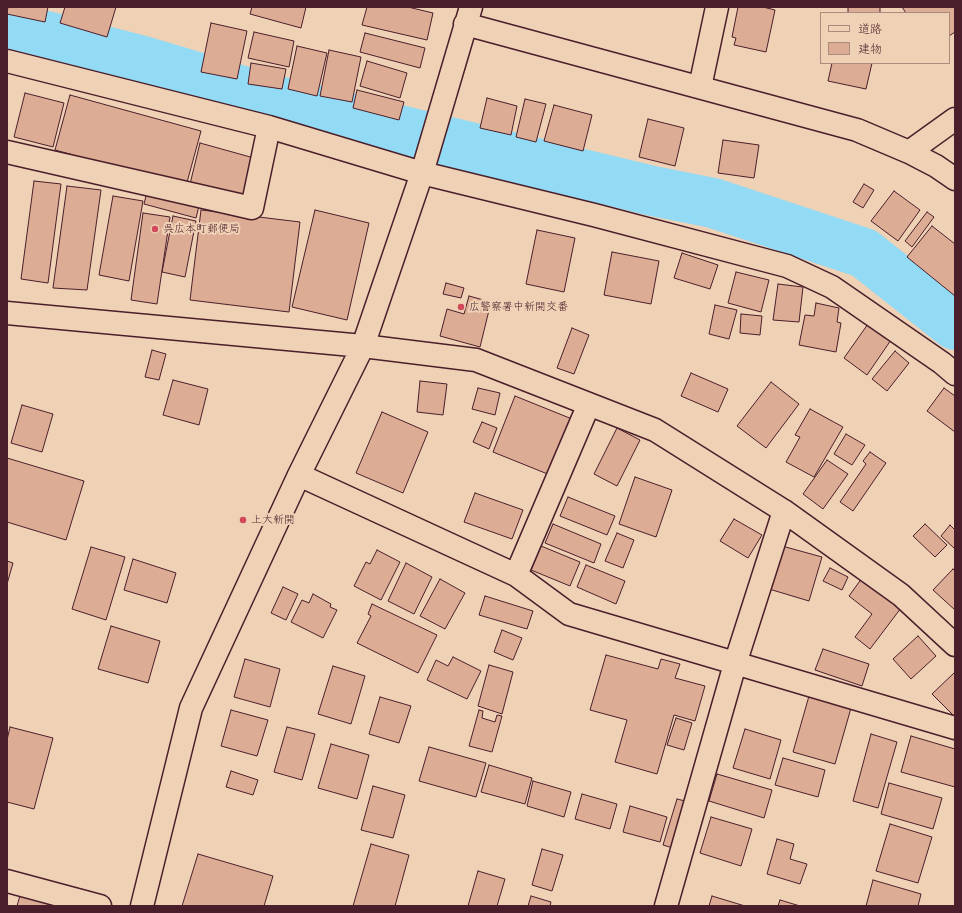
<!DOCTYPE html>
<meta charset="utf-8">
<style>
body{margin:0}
#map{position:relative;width:962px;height:913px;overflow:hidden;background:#efd1b5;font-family:"Shantell Sans","Klee One",sans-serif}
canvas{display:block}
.frame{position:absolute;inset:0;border:8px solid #4a1f2b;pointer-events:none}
.legend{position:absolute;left:820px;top:12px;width:130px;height:52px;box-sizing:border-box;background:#efd1b5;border:1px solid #ad8a7e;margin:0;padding:5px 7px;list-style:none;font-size:12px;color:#4a1f2b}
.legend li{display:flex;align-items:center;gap:8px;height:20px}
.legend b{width:20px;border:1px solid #ad8a7e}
</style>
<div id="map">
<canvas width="962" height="913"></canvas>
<div class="frame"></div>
<ul class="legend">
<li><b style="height:5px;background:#efd1b5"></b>道路</li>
<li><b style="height:11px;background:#ddac94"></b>建物</li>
</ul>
</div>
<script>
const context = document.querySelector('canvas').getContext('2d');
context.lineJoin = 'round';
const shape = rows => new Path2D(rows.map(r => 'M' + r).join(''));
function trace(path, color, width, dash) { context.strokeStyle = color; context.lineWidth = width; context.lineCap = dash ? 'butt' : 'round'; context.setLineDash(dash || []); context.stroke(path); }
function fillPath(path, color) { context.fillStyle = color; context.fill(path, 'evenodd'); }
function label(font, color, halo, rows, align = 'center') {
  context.font = font + ' "Shantell Sans","Klee One",sans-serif'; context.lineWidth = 4; context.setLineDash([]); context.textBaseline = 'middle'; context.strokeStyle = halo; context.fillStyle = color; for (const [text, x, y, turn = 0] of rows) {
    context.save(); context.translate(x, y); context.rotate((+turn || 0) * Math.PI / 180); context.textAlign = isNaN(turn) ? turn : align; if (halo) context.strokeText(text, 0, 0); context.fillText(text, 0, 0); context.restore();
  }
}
trace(shape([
 [7,26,143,61,266,98,653,191,713,203,864,253,955,325]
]), '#93dbf4', 50);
const building = shape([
 [8,7,48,7,45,22,7,14,8,7],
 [65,7,116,7,107,37,60,23,65,7],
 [252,7,306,7,301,28,250,14,252,7],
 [367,7,408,7,433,13,427,40,362,25,367,7],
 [738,7,763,7,775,10,766,52,734,45,736,38,732,37,738,7],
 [848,7,880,7,880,13,848,13,848,7],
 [902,7,955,7,955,32,949,36,949,13,906,13,902,7],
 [211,23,247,31,237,79,201,72,211,23],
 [254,32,294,41,289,67,248,58,254,32],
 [365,33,425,48,420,68,360,52,365,33],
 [297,46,327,53,317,96,288,89,297,46],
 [329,50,361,57,352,102,320,96,329,50],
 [367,61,407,73,400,98,360,86,367,61],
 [251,63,286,69,282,89,248,84,251,63],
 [832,63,872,63,866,89,828,81,832,63],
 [357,90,404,102,399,120,353,108,357,90],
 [25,93,64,103,53,147,14,137,25,93],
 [70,95,201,131,186,186,55,150,70,95],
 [487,98,517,106,511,135,480,128,487,98],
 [525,99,546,104,536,142,516,137,525,99],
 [554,105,592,115,583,151,544,141,554,105],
 [648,119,684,128,675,166,639,157,648,119],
 [723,140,759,145,754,178,718,173,723,140],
 [200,143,254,158,244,198,190,184,200,143],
 [34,181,61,184,48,283,21,279,34,181],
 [864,184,874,190,863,208,853,202,864,184],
 [67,186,101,190,87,290,53,288,67,186],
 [148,188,200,202,196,218,144,204,148,188],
 [894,191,920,210,898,241,871,221,894,191],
 [113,196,143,201,129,281,99,275,113,196],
 [201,210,300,222,289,312,190,300,201,210],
 [315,210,369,223,347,320,292,307,315,210],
 [927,212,934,217,912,247,905,241,927,212],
 [143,213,170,217,157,304,131,300,143,213],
 [173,216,196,221,185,277,162,272,173,216],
 [932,226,955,244,955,296,907,257,932,226],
 [537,230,575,238,564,292,526,284,537,230],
 [612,252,659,261,651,304,604,295,612,252],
 [682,253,718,265,710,289,674,278,682,253],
 [736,272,769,280,761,312,728,303,736,272],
 [446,283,464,288,461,298,443,294,446,283],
 [778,284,803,287,799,322,773,320,778,284],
 [469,296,491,302,480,347,440,336,447,309,464,314,469,296],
 [816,303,839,308,837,322,841,323,836,352,799,345,805,315,814,316,816,303],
 [715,305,737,310,729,339,709,334,715,305],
 [741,314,762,316,760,335,740,333,741,314],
 [868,324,891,340,867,375,844,358,868,324],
 [572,328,589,335,574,374,557,368,572,328],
 [152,350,166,354,159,380,145,377,152,350],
 [895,351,909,363,887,391,872,379,895,351],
 [691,373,728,389,718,412,681,396,691,373],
 [173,380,208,389,199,425,163,415,173,380],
 [420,381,447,384,443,415,417,412,420,381],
 [771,382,799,404,766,448,737,426,771,382],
 [478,388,500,393,495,415,472,409,478,388],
 [944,388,955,396,955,432,927,411,944,388],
 [515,396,577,421,555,477,493,452,515,396],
 [22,405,53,414,42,452,11,443,22,405],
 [810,409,843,427,814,477,786,462,800,437,795,435,810,409],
 [382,412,428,432,403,493,356,473,382,412],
 [482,422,497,428,489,449,473,442,482,422],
 [617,428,640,440,617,486,594,474,617,428],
 [846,434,865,445,852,465,834,454,846,434],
 [870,452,886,463,853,511,840,502,866,464,863,461,870,452],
 [7,458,84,481,66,540,7,522,7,458],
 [827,460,848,474,823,509,803,494,827,460],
 [635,477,672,490,656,537,619,524,635,477],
 [475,493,523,510,512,539,464,522,475,493],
 [568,497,615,516,607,535,560,516,568,497],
 [734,519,762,535,748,558,720,541,734,519],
 [553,524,601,544,594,563,545,543,553,524],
 [925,524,947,545,935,557,913,536,925,524],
 [950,525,955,530,955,549,941,536,950,525],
 [617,533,634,540,623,568,605,561,617,533],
 [541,546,580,562,570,586,531,570,541,546],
 [782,546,822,557,809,601,769,589,782,546],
 [91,547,125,557,106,620,72,609,91,547],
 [377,550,400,562,381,600,354,586,366,562,370,564,377,550],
 [133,559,176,573,167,603,124,590,133,559],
 [7,561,13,563,7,584,7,561],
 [406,563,432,577,414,614,388,601,406,563],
 [586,565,625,581,616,604,577,587,586,565],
 [830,568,848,577,842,590,823,581,830,568],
 [953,569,955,571,955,610,933,590,953,569],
 [862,578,901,608,870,649,855,637,872,614,849,596,862,578],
 [440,579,465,593,445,629,420,616,440,579],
 [283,587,298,594,286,620,271,613,283,587],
 [313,594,331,604,330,607,337,610,323,638,291,622,302,600,309,603,313,594],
 [485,596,533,611,527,629,479,615,485,596],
 [372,604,437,635,418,673,357,643,371,616,368,614,372,604],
 [111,626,160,641,148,683,98,669,111,626],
 [502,630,522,638,513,660,494,652,502,630],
 [918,636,936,656,911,679,893,659,918,636],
 [823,649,869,664,862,686,815,670,823,649],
 [606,655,658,669,661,659,680,664,675,678,705,686,695,721,674,715,657,774,615,762,627,720,590,710,606,655],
 [453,657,481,671,467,699,427,680,436,660,448,666,453,657],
 [245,659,280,669,270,707,234,697,245,659],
 [489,665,513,672,502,714,478,706,489,665],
 [333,666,365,676,351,724,318,714,333,666],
 [955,672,955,717,932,694,955,672],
 [809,696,851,708,835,764,793,752,809,696],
 [380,697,411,706,399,743,369,734,380,697],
 [231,710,268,720,257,756,221,746,231,710],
 [479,710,483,711,482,718,495,722,497,715,502,716,492,752,469,746,479,710],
 [676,718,692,723,684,750,667,745,676,718],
 [10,727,53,738,34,809,7,802,7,740,10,727],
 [287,727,315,734,302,780,274,772,287,727],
 [745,729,781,740,770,779,733,768,745,729],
 [871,734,897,742,878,808,853,801,871,734],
 [911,736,955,749,955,787,901,772,911,736],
 [331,744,369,755,357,799,318,788,331,744],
 [429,747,486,763,476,797,419,781,429,747],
 [783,758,825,770,818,797,775,785,783,758],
 [489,765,532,778,525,804,481,792,489,765],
 [231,771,258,780,253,795,226,787,231,771],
 [717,774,772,790,764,818,709,801,717,774],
 [533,781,571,792,564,817,527,806,533,781],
 [889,783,942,798,933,829,881,814,889,783],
 [373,786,405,795,393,838,361,830,373,786],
 [582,794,617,804,610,829,575,819,582,794],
 [677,799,689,802,676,849,663,845,677,799],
 [630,806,667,817,660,842,623,832,630,806],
 [711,817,752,829,741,866,700,853,711,817],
 [890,824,932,837,918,883,876,871,890,824],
 [777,839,794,844,790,859,807,864,800,884,767,874,777,839],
 [371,844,409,855,395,906,353,906,371,844],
 [542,849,563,855,552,891,532,885,542,849],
 [198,854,273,876,264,906,182,906,198,854],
 [478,871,505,879,497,906,468,906,478,871],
 [873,880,921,894,918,906,866,906,873,880],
 [21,892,64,906,17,906,21,892],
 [531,896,551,902,550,906,528,906,531,896],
 [712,896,745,906,709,906,712,896],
 [780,900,800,906,778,906,780,900]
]);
fillPath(building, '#ddac94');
trace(building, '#4a1f2b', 1);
const minor = shape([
 [465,24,857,130,909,152,936,166,955,179],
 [7,61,269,127,422,173,594,215,787,266,832,287,942,363,955,374],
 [700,87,717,7],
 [7,152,252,208,269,127],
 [909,152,955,119],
 [7,313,363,346,476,360,655,430,784,511,901,595,955,645],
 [589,404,516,575,569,614,955,728],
 [299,475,516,575],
 [7,881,100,906],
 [142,906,191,708,299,475,363,346,422,173,471,7],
 [666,906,735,664,784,511]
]);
trace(minor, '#4a1f2b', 25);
trace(minor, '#efd1b5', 22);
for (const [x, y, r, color] of [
 [155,229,4,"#d1495b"],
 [461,307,4,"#d1495b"],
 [243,520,4,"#d1495b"]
]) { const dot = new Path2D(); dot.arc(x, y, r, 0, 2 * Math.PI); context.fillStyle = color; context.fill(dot); trace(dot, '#efd1b5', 1.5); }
label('11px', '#4a1f2b', '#efd1b5', [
 ["呉広本町郵便局",163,229],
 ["広警察署中新開交番",469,307],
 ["上大新開",251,520]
], 'left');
</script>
